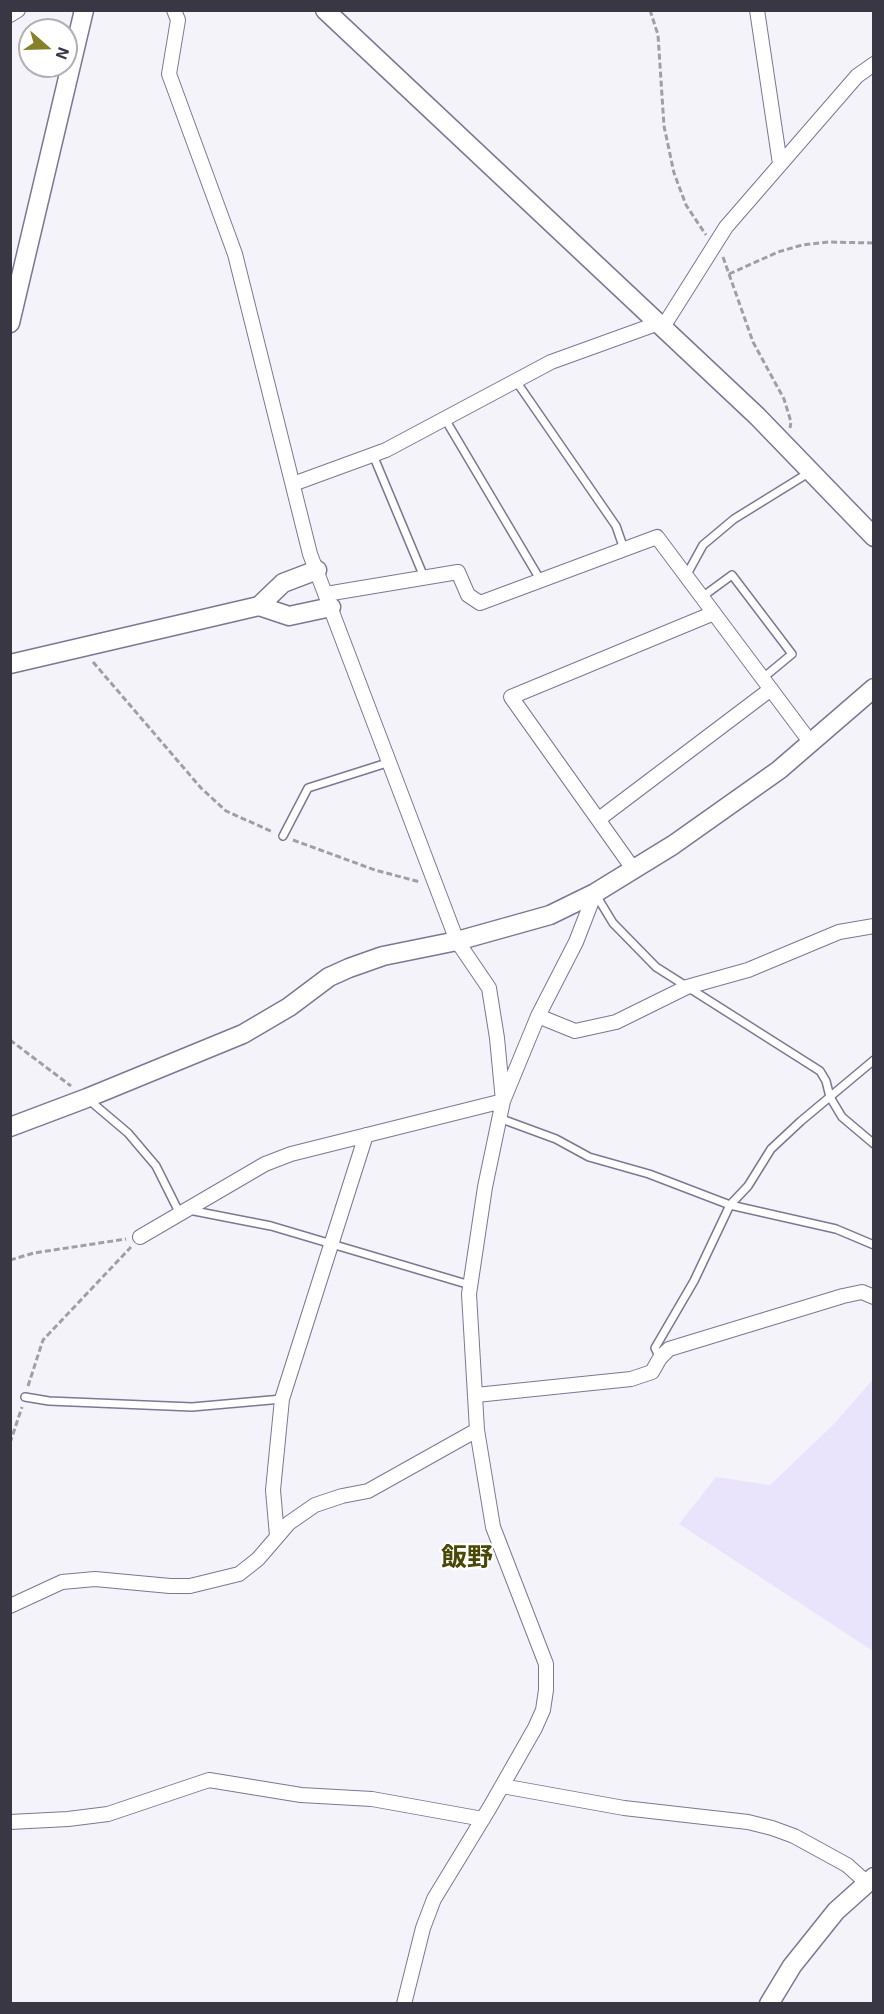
<!DOCTYPE html>
<meta charset="utf-8">
<style>
body{margin:0}
#map{position:relative;width:884px;height:2014px;overflow:hidden;background:#f5f3fa;font-family:"Exo 2",sans-serif}
canvas{display:block}
.frame{position:absolute;inset:0;border:12px solid #3a3744;pointer-events:none}
.north{position:absolute;left:18px;top:18px;width:60px;height:60px;box-sizing:border-box;background:#fff;border:2px solid #b0afb4;border-radius:50%;rotate:110deg;font-size:16px;font-weight:700;line-height:24px;text-align:center;color:#3a3744}
.north::after{content:'';display:block;margin:auto;width:21px;height:27px;background:#858129;clip-path:polygon(50% 0,100% 100%,50% 72%,0 100%)}
</style>
<div id="map">
<canvas width="884" height="2014"></canvas>
<div class="frame"></div>
<div class="north">N</div>
</div>
<script>
const context = document.querySelector('canvas').getContext('2d');
context.lineJoin = 'round';
function fillPath(path, color) { context.fillStyle = color; context.fill(path, 'evenodd'); }
const shape = rows => new Path2D(rows.map(r => 'M' + r).join(''));
function trace(path, color, width, dash) { context.strokeStyle = color; context.lineWidth = width; context.lineCap = dash ? 'butt' : 'round'; context.setLineDash(dash || []); context.stroke(path); }
function label(font, color, halo, rows, align = 'center') {
  context.font = font + ' "Exo 2","Noto Sans JP",sans-serif'; context.lineWidth = 4.5; context.setLineDash([]); context.textBaseline = 'middle'; context.strokeStyle = halo; context.fillStyle = color; for (const [text, x, y, turn = 0] of rows) {
    context.save(); context.translate(x, y); context.rotate((+turn || 0) * Math.PI / 180); context.textAlign = isNaN(turn) ? turn : align; if (halo) context.strokeText(text, 0, 0); context.fillText(text, 0, 0); context.restore();
  }
}
fillPath(shape([
 [873,1379,873,1651,679,1524,716,1477,770,1485,834,1424]
]), '#e9e4fc');
const service = shape([
 [516,381,616,526,624,549],
 [445,419,541,581],
 [373,455,424,577],
 [686,576,703,545,734,519,810,472],
 [702,597,732,575,792,654,763,678],
 [283,836,308,788,390,762],
 [596,895,613,923,656,967,820,1071,826,1081,830,1097,842,1117,874,1144],
 [89,1100,128,1133,156,1166,180,1214],
 [499,1118,556,1139,589,1157,649,1174,730,1205,836,1229,874,1245],
 [189,1210,271,1226,470,1285],
 [660,1358,655,1348,694,1281,730,1205,748,1186,771,1149,801,1121,874,1060],
 [25,1397,49,1401,192,1407,282,1399]
]);
const minor = shape([
 [174,10,178,20,169,74,235,254,310,554,457,941,489,988,497,1038,503,1101,485,1187,469,1294,477,1430,493,1527,546,1664,546,1690,543,1710,535,1728,490,1807,434,1899,423,1928,404,2004],
 [757,10,780,164],
 [10,15,18,10],
 [663,327,726,227,857,76,874,64],
 [293,484,386,450,551,362,659,323],
 [326,594,458,572,468,595,480,603,657,537,811,743],
 [599,819,771,689],
 [634,870,511,697,714,613],
 [538,1016,575,1031,616,1022,687,987,748,970,839,932,874,926],
 [140,1237,265,1164,291,1154,503,1101,538,1016,576,942,595,893],
 [476,1395,631,1379,652,1372,660,1358,669,1349,843,1296,862,1292,874,1297],
 [277,1536,273,1490,282,1399,366,1135],
 [10,1606,62,1582,95,1579,170,1586,190,1586,239,1574,258,1559,289,1523,315,1505,342,1496,368,1491,477,1430],
 [502,1786,624,1808,748,1822,772,1828,794,1836,847,1865,866,1882],
 [10,1822,68,1819,108,1814,209,1780,301,1795,372,1799,483,1819]
]);
const tertiary = shape([
 [325,10,757,416,874,537],
 [10,323,84,10],
 [259,606,283,583,317,570],
 [10,664,259,606,289,616,331,607],
 [10,1127,87,1098,243,1034,289,1007,329,977,349,968,383,956,457,941,550,915,595,893,673,845,779,770,874,688],
 [769,2004,792,1966,836,1911,874,1877]
]);
trace(service, '#7d7694', 10);
trace(minor, '#7d7694', 16);
trace(tertiary, '#7d7694', 21);
trace(shape([
 [650,10,658,35,664,126,674,173,686,205,706,235],
 [723,257,753,342,784,399,791,422,790,428],
 [729,274,778,252,802,245,829,242,874,243],
 [93,662,201,788,226,811,273,832],
 [293,840,375,870,420,882],
 [10,1040,71,1086],
 [10,1260,34,1253,126,1239],
 [28,1386,43,1340,131,1247],
 [10,1443,22,1407]
]), '#a19ea8', 3, [6, 3]);
trace(service, '#fff', 7);
trace(minor, '#fff', 14);
trace(tertiary, '#fff', 18);
label('bold 26px', '#4a4806', '#fff', [
 ["飯野",467,1557]
]);
</script>
